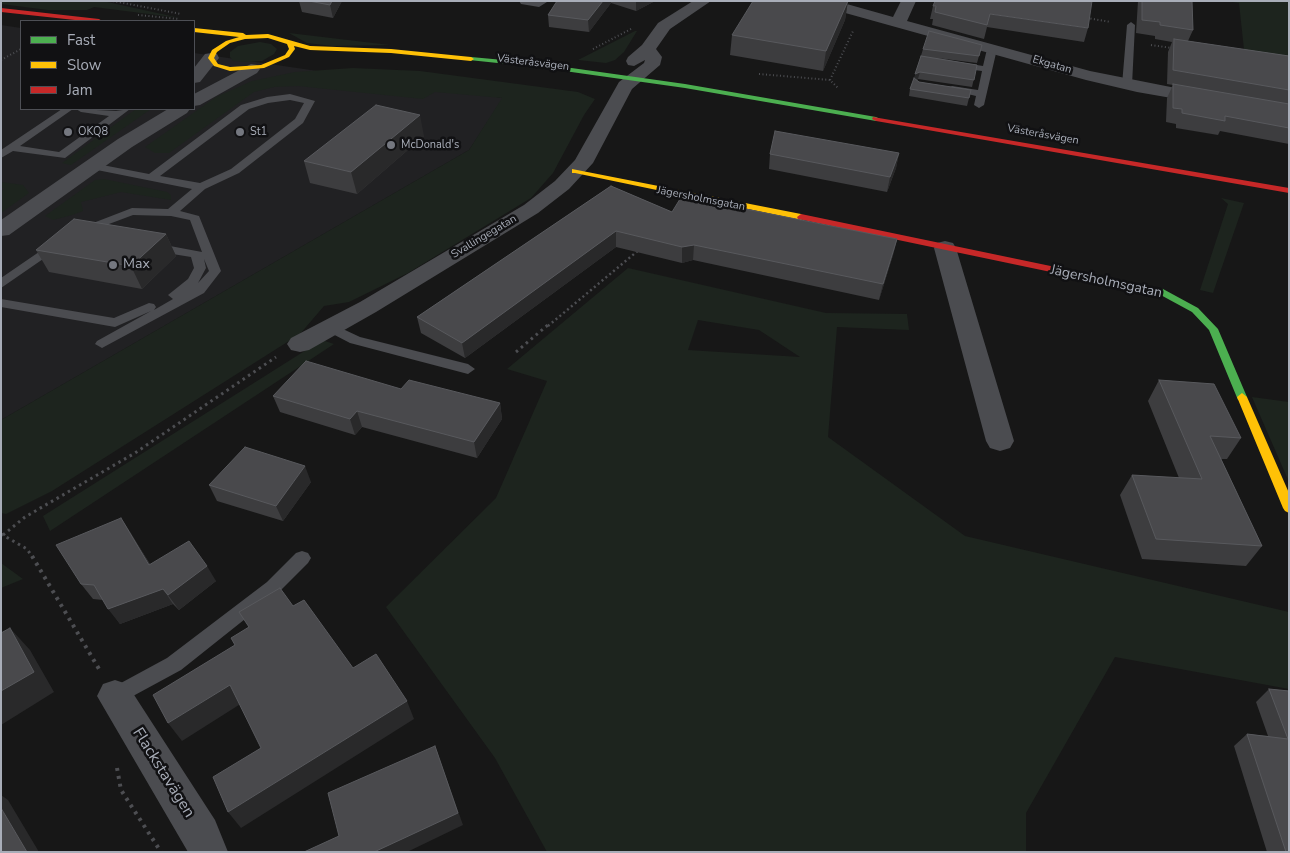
<!DOCTYPE html>
<meta charset="utf-8">
<style>
body{margin:0}
#map{position:relative;width:1290px;height:853px;overflow:hidden;background:#171717;font-family:"Nunito Sans",sans-serif}
canvas{display:block}
.frame{position:absolute;inset:0;border:2px solid #a8adb8;pointer-events:none}
.legend{position:absolute;left:20px;top:20px;width:175px;height:90px;box-sizing:border-box;background:#111113;border:1px solid #4d4f55;margin:0;padding:6px 9px;list-style:none;font-size:15px;color:#a8adb8}
.legend li{display:flex;align-items:center;gap:10px;height:25px}
.legend b{width:25px;border:1px solid #4d4f55}
</style>
<div id="map">
<canvas width="1290" height="853"></canvas>
<div class="frame"></div>
<ul class="legend">
<li><b style="height:6px;background:#4caf50"></b>Fast</li>
<li><b style="height:6px;background:#ffc107"></b>Slow</li>
<li><b style="height:6px;background:#c62828"></b>Jam</li>
</ul>
</div>
<script>
const context = document.querySelector('canvas').getContext('2d');
context.lineJoin = 'round';
function fillPath(path, color) { context.fillStyle = color; context.fill(path, 'evenodd'); }
const shape = rows => new Path2D(rows.map(r => 'M' + r).join(''));
function trace(path, color, width, dash) { context.strokeStyle = color; context.lineWidth = width; context.lineCap = dash ? 'butt' : 'round'; context.setLineDash(dash || []); context.stroke(path); }
function label(font, color, halo, rows, align = 'center') {
  context.font = font + ' "Nunito Sans",sans-serif'; context.lineWidth = 5; context.setLineDash([]); context.textBaseline = 'middle'; context.strokeStyle = halo; context.fillStyle = color; for (const [text, x, y, turn = 0] of rows) {
    context.save(); context.translate(x, y); context.rotate((+turn || 0) * Math.PI / 180); context.textAlign = isNaN(turn) ? turn : align; if (halo) context.strokeText(text, 0, 0); context.fillText(text, 0, 0); context.restore();
  }
}
fillPath(shape([
 [1,25,21,28,21,109,194,109,194,53,503,98,469,150,1,420]
]), '#212123');
fillPath(shape([
 [1,1,103,1,180,18,94,7,87,10,48,10,1,4],
 [1226,1,1289,1,1289,65,1245,59,1239,3],
 [635,31,637,31,624,52,615,60,606,63,578,60],
 [289,33,390,45,333,46,307,43],
 [260,42,271,44,277,49,274,54,262,61,247,62,233,61,230,57,230,52,238,46],
 [353,68,420,71,578,92,595,99,584,115,553,173,531,198,408,273,349,302,324,306,300,334,52,491,6,514,1,513,1,420,469,150,502,98,435,92,423,99,298,86,274,87,254,92,169,153,155,153,145,147,216,97,252,81,295,72],
 [136,109,151,109,71,165,62,163],
 [104,179,167,192,171,195,171,200,121,192,81,202,83,211,72,215,53,220,45,216,95,180],
 [1,182,23,185,29,193,1,213,1,191,5,188,1,188],
 [1221,198,1244,203,1213,293,1200,290,1228,204],
 [628,268,826,313,907,314,909,330,837,327,828,437,965,536,1289,612,1289,689,1115,657,1026,813,1026,852,547,852,495,758,386,607,496,498,547,381,507,369],
 [698,320,759,330,800,357,688,350],
 [322,340,334,344,50,531,43,516],
 [1252,397,1289,402,1289,482],
 [1,563,23,579,1,588]
]), '#1d241e');
trace(shape([
 [113,1,181,14],
 [138,15,179,19],
 [1087,18,1111,22],
 [1151,45,1172,48],
 [593,49,631,29],
 [1,60,21,49],
 [759,74,830,80,839,89],
 [830,80,853,31]
]), '#4d4e52', 2, [1, 2.5]);
trace(shape([
 [548,326,640,249]
]), '#4d4e52', 2.5, [2, 3]);
trace(shape([
 [516,352,549,324],
 [1,534,27,549,33,558],
 [3,535,25,517,135,453,276,357]
]), '#4d4e52', 3, [2.5, 4]);
trace(shape([
 [32,556,99,669],
 [117,768,121,790,161,852]
]), '#4d4e52', 4, [3, 5]);
fillPath(shape([
 [1131,22,1135,25,1132,85,1127,88,1122,85,1127,25,1131,22],
 [992,46,997,49,984,105,979,108,974,105,976,96,947,89,952,86,978,90,982,71,958,68,953,65,958,62,983,66,987,49,992,46],
 [290,94,315,101,303,123,239,173,205,189,180,211,199,216,221,271,204,293,102,348,95,344,97,341,151,311,115,327,1,307,1,299,114,318,149,303,154,304,156,307,154,310,173,299,168,295,188,279,194,268,191,257,154,251,148,247,154,243,202,252,190,220,171,216,133,215,85,233,81,234,75,230,132,208,168,209,192,189,92,169,87,166,92,163,149,174,241,105,267,97,290,94],
 [290,100,304,103,295,119,231,169,200,183,160,176,249,109,268,103,290,100],
 [204,259,209,271,198,283,206,268,204,259],
 [62,109,73,109,20,146,59,152,109,116,81,112,76,109,116,111,130,109,65,158,13,151,1,158,1,150,62,109],
 [55,241,59,242,61,245,59,248,1,288,1,278,55,241],
 [330,323,360,337,468,364,475,369,468,374,350,343,325,330,323,327,325,324,330,323],
 [302,551,308,553,311,558,308,563,279,592,181,670,122,702,115,705,108,702,105,696,108,690,167,658,267,582,296,553,302,551]
]), '#4b4c50');
fillPath(shape([
 [519,1,546,1,547,2,539,7,521,4,519,1],
 [693,1,711,1,670,29,656,49,662,57,660,65,632,89,593,163,569,189,538,213,376,312,309,350,300,352,291,350,287,344,291,338,360,302,524,205,555,181,575,160,619,82,644,63,645,60,634,66,628,65,626,61,628,57,642,45,658,23,693,1],
 [811,1,836,1,893,17,901,1,916,1,907,21,1090,71,1206,94,1212,95,1215,99,1212,103,1206,104,1137,92,1086,80,813,4,811,1],
 [211,53,217,54,219,58,200,82,194,83,194,68,205,54,211,53],
 [251,64,257,65,260,69,257,73,200,105,194,106,194,94,251,64],
 [168,109,190,109,187,113,132,147,9,235,1,236,1,220,118,139,168,109],
 [945,241,953,243,956,248,1014,441,1010,448,1000,451,990,448,986,441,934,248,937,243,945,241],
 [115,680,127,684,215,820,228,852,188,852,97,696,103,684,115,680]
]), '#4b4c50');
fillPath(shape([
 [471,57,536,63,685,84,876,117,880,119,876,121,685,88,536,67,469,60,469,58,471,57],
 [1089,274,1163,289,1198,308,1218,329,1247,397,1246,400,1238,400,1209,330,1192,312,1157,293,1086,279,1086,275,1089,274]
]), '#4caf50');
fillPath(shape([
 [194,28,243,33,246,35,268,34,310,46,391,49,471,57,474,59,471,61,391,53,310,50,294,46,295,49,289,57,264,68,230,71,214,66,208,58,212,50,226,41,239,37,194,32,194,28],
 [268,38,287,44,289,49,285,55,261,65,230,67,218,64,214,58,217,52,230,43,245,39,268,38],
 [572,169,801,214,805,217,801,220,575,173,572,173,572,169],
 [1242,393,1247,397,1289,493,1289,513,1285,511,1283,508,1237,397,1242,393]
]), '#ffc107');
fillPath(shape([
 [1,8,99,19,102,21,84,21,1,12,1,8],
 [873,117,1289,188,1289,193,876,121,872,119,873,117],
 [801,214,1089,274,1094,277,1089,280,798,219,797,217,801,214]
]), '#c62828');
fillPath(shape([
 [299,1,342,1,333,18,302,12],
 [557,1,655,1,636,11,611,3,589,32,549,27,548,15],
 [848,1,845,20,823,71,730,55,732,35],
 [1138,1,1192,1,1193,30,1188,41,1289,56,1289,144,1220,131,1218,135,1176,128,1176,124,1166,122,1167,98,1173,85,1167,84,1168,52,1172,42,1155,39,1155,36,1136,33],
 [933,6,1088,28,1084,42,987,27,984,39,932,25,933,19,930,19],
 [982,45,977,63,937,58,977,65,972,87,918,79,917,80,919,82,971,90,967,106,909,96,910,89,914,79,923,49],
 [424,136,357,194,310,183,304,161],
 [899,153,896,168,887,192,769,169,770,154],
 [611,186,672,212,897,239,893,255,879,300,693,260,682,263,616,247,465,358,421,333,417,317],
 [166,234,176,256,142,289,49,272,36,250],
 [1159,380,1241,438,1227,459,1221,459,1262,546,1246,566,1142,559,1120,495,1132,475,1179,478,1148,401],
 [401,389,500,403,502,419,477,458,362,427,355,435,280,412,273,396],
 [311,482,283,521,217,501,209,485],
 [121,518,150,564,216,581,179,610,173,604,120,624,103,600,93,599,81,584],
 [1269,689,1289,691,1289,852,1267,852,1234,746,1247,734,1268,736,1256,702]
]), '#3d3d3f');
fillPath(shape([
 [332,1,342,1,333,18,330,5],
 [603,1,611,1,611,3,589,32,588,20],
 [636,1,655,1,636,11],
 [848,1,845,20,823,71,826,51],
 [920,72,918,79,914,81,915,74],
 [420,115,424,136,357,194,351,172],
 [899,153,896,168,887,192,890,177],
 [616,231,616,247,465,358,462,343],
 [166,234,176,256,142,289,131,266],
 [897,239,893,255,879,300,883,284],
 [694,245,693,260,682,263,682,247],
 [500,403,502,419,477,458,474,442],
 [357,411,362,427,355,435,350,419],
 [305,466,311,482,283,521,276,506],
 [121,518,131,533,159,580,149,565],
 [207,566,216,581,179,610,168,595],
 [163,589,173,604,120,624,108,609],
 [10,628,30,650,54,692,1,725,1,691],
 [230,685,242,703,182,741,168,723],
 [407,701,414,719,241,828,228,812],
 [440,760,463,825,407,852,374,852],
 [1,795,8,800,39,852,27,852,1,808]
]), '#29292a');
const building = shape([
 [309,1,332,1,330,5,309,1],
 [557,1,603,1,588,20,548,15,557,1],
 [753,1,848,1,826,51,732,35,753,1],
 [935,1,1092,1,1088,28,990,14,987,25,935,12,936,6,933,6,935,1],
 [1142,1,1192,1,1193,30,1160,25,1160,22,1142,20,1142,1],
 [929,31,982,45,979,56,923,49,929,31],
 [1174,39,1289,56,1289,90,1173,70,1174,39],
 [921,56,977,65,974,80,920,72,915,74,921,56],
 [914,78,919,82,971,90,969,98,910,89,914,78],
 [1173,84,1289,104,1289,128,1225,116,1225,121,1182,113,1182,109,1173,108,1173,84],
 [376,105,420,115,351,172,304,161,376,105],
 [775,131,899,153,890,177,770,154,775,131],
 [611,186,672,212,680,199,693,202,695,199,897,239,883,284,694,245,682,247,616,231,462,343,417,317,611,186],
 [74,219,166,234,131,266,36,250,74,219],
 [306,361,401,389,409,380,500,403,474,442,357,411,350,419,273,396,306,361],
 [1159,380,1214,384,1241,438,1210,436,1262,546,1156,539,1132,475,1202,479,1159,380],
 [245,447,305,466,276,506,209,485,245,447],
 [121,518,149,565,189,541,207,566,168,595,163,589,108,609,94,585,81,584,56,545,121,518],
 [280,588,293,606,304,600,353,668,376,654,407,701,228,812,213,777,261,748,230,685,168,723,153,695,235,645,231,638,249,627,239,612,280,588],
 [10,628,34,672,1,691,1,633,10,628],
 [1269,689,1289,691,1289,852,1286,852,1247,734,1288,739,1269,689],
 [435,746,458,813,374,852,304,852,339,836,328,793,435,746],
 [1,808,27,852,1,852,1,808]
]);
fillPath(building, '#49494c');
trace(building, '#58595d', 1);
for (const [x, y, r, color] of [
 [68,132,5,"#757880"],
 [240,132,5,"#757880"],
 [391,145,5,"#757880"],
 [113,265,5,"#757880"]
]) { const dot = new Path2D(); dot.arc(x, y, r, 0, 2 * Math.PI); context.fillStyle = color; context.fill(dot); trace(dot, '#111113', 2); }
label('11px', '#a8adb8', '#111113', [
 ["Västeråsvägen",533,63,7],
 ["Ekgatan",1052,65,16],
 ["Västeråsvägen",1043,135,10],
 ["Jägersholmsgatan",701,199,11],
 ["Svallingegatan",484,237,-31]
]);
label('11px', '#a8adb8', '#111113', [
 ["OKQ8",78,132],
 ["St1",250,132],
 ["McDonald's",401,145]
], 'left');
label('14px', '#a8adb8', '#111113', [
 ["Max",123,265]
], 'left');
label('14px', '#a8adb8', '#111113', [
 ["Jägersholmsgatan",1106,282,12]
]);
label('16px', '#a8adb8', '#111113', [
 ["Flackstavägen",163,773,58]
]);
</script>
